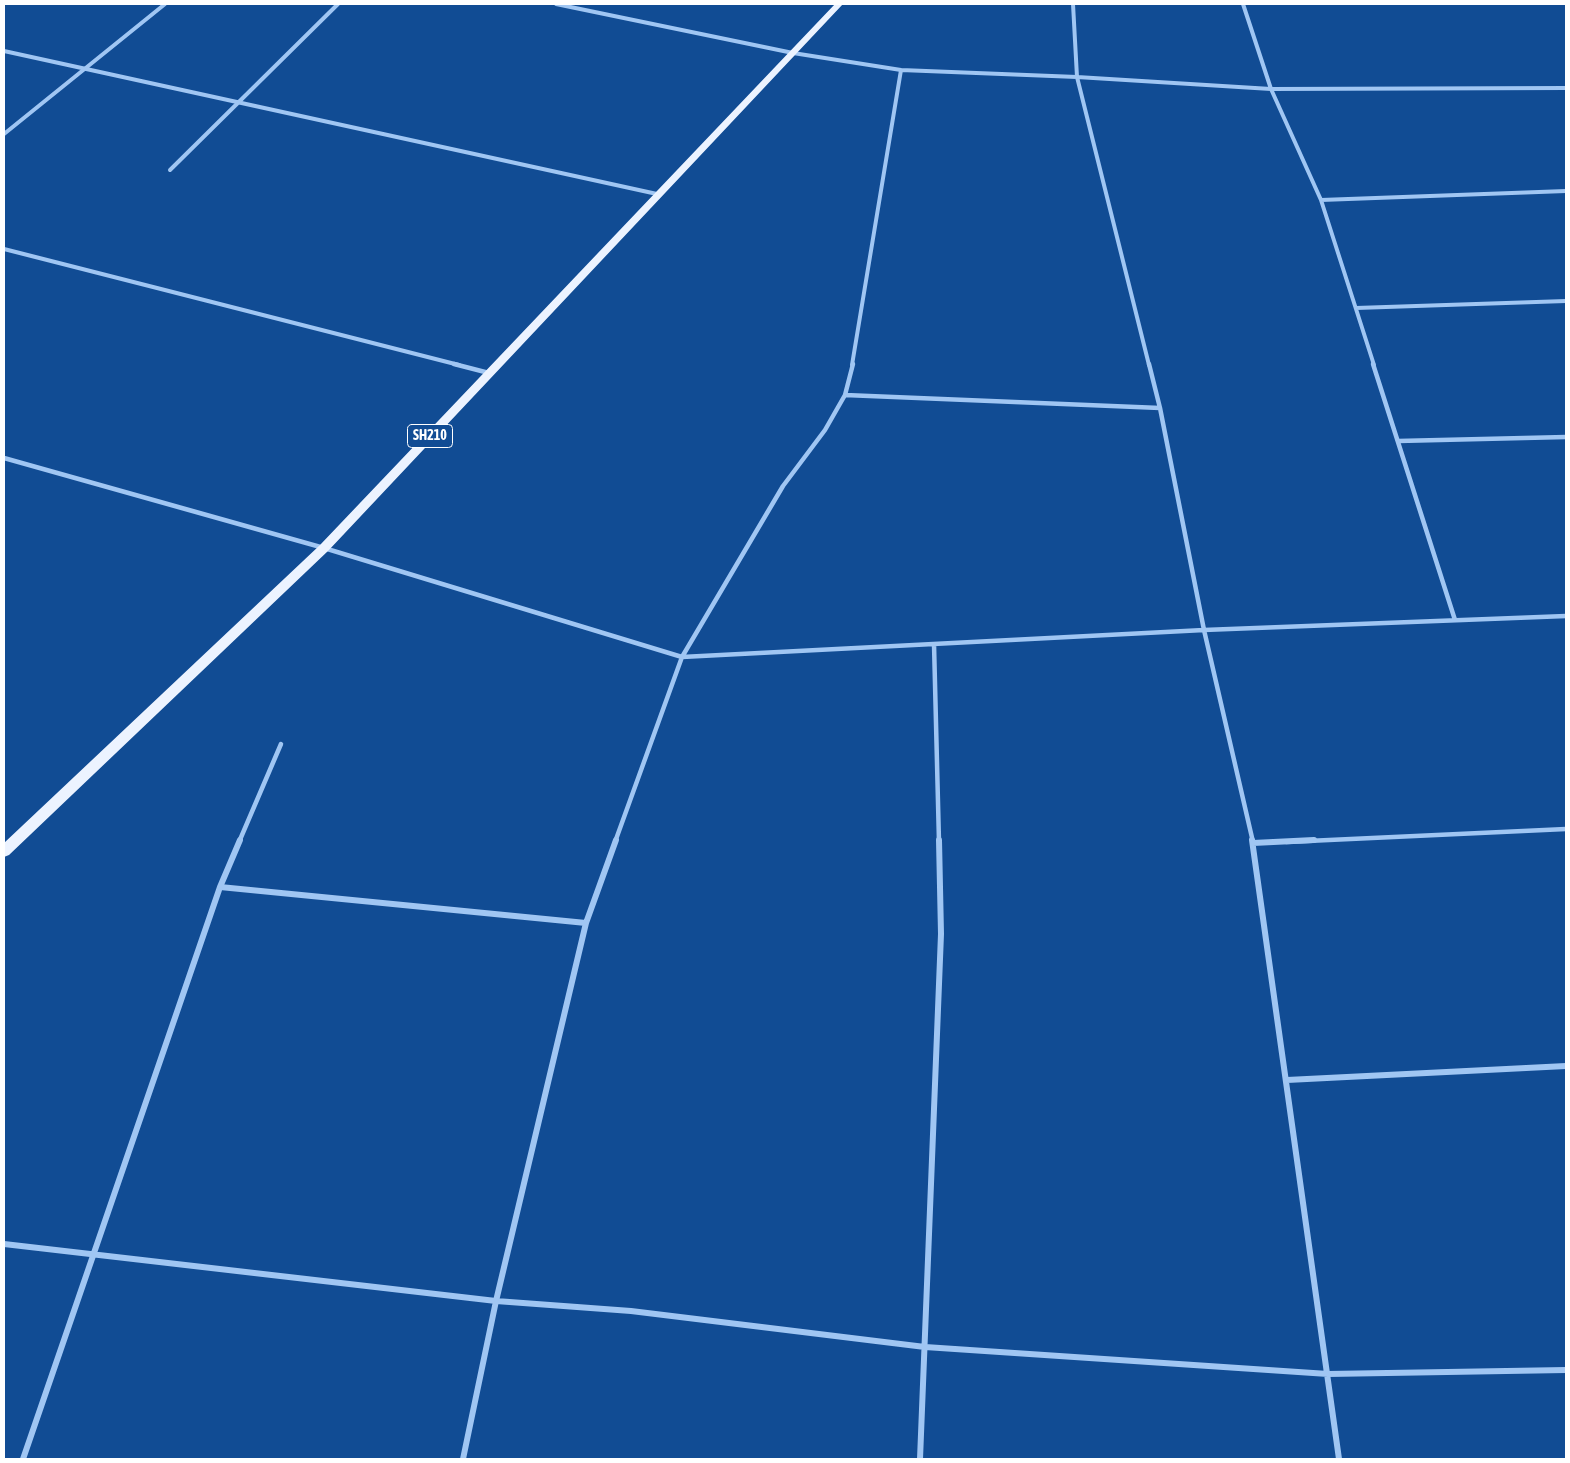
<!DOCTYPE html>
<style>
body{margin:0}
#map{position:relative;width:1570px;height:1463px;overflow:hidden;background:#114c94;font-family:"Asap Condensed",sans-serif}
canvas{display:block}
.frame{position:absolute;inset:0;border:5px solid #fff;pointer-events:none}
</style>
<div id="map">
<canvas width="1570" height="1463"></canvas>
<div class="frame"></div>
</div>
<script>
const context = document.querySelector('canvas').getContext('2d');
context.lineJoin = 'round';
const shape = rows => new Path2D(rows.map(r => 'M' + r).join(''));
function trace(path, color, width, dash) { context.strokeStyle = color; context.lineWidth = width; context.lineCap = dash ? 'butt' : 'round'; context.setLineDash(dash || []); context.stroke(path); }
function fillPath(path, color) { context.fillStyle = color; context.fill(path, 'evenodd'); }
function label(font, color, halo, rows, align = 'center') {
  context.font = font + ' "Asap Condensed",sans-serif'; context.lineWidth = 4.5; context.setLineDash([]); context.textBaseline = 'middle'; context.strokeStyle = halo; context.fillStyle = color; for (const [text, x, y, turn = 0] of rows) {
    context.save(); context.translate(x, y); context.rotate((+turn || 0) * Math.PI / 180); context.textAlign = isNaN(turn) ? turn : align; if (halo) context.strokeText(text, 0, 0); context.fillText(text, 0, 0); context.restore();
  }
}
trace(shape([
 [556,4,793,53,901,70,1077,77,1271,89,1566,88],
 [1073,4,1077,77,1149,365],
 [1243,4,1271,89,1321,200,1374,365],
 [4,51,657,194],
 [4,134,165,4],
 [170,170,338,4],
 [1321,200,1566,191],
 [4,249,459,365],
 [1356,308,1566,301],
 [852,365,901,70]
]), '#a0c6f3', 4);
trace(shape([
 [454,364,489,373],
 [1149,364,1160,408,1204,630,1253,842],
 [1373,364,1455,620],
 [845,395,1160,408],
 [1398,441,1566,437],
 [4,458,324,548,682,657,1204,630,1566,616],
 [934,644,939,842],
 [239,842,281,744],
 [615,842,682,657,783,486,825,430,845,395,853,364],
 [1286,842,1566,829]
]), '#a0c6f3', 4.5);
trace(shape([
 [1252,840,1339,1459],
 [1253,843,1314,840],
 [220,887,586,923],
 [1287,1080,1566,1066],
 [4,1244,496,1301,631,1311,925,1347,1328,1374,1566,1370],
 [23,1459,220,887,240,840],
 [463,1459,496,1301,586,923,616,840],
 [920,1459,941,934,939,840]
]), '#a0c6f3', 6);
fillPath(shape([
 [835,4,843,4,328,551,9,855,4,857,4,843,320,545,835,4]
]), '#ecf3ff');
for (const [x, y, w] of [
 [430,436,45]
]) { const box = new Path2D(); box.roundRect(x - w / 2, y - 11.5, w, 23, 4); context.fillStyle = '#114c94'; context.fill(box); trace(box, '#fff', 1); }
label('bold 14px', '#fff', null, [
 ["SH210",430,436]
]);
</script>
